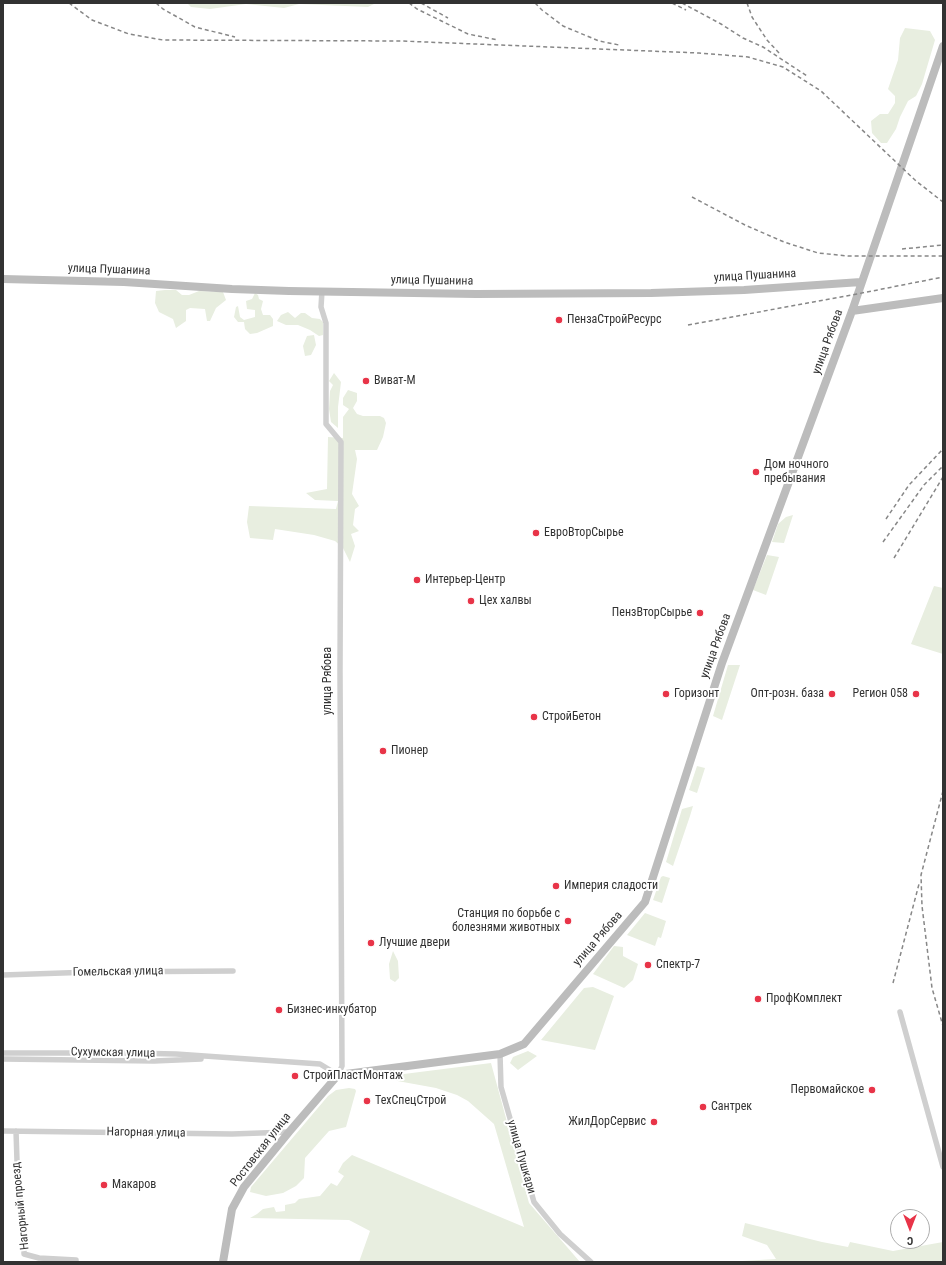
<!DOCTYPE html>
<meta charset="utf-8">
<style>
body{margin:0}
#map{position:relative;width:946px;height:1265px;overflow:hidden;background:#fff;font-family:"Roboto Condensed",sans-serif}
canvas{display:block}
.frame{position:absolute;inset:0;border:4px solid #323232;pointer-events:none}
.north{position:absolute;left:890px;top:1209px;width:40px;height:40px;box-sizing:border-box;background:#fff;border:1px solid #adadad;border-radius:50%;rotate:180deg;font-size:11px;font-weight:700;line-height:16px;text-align:center;color:#323232}
.north::after{content:'';display:block;margin:auto;width:14px;height:18px;background:#e83448;clip-path:polygon(50% 0,100% 100%,50% 72%,0 100%)}
</style>
<div id="map">
<canvas width="946" height="1265"></canvas>
<div class="frame"></div>
<div class="north">С</div>
</div>
<script>
const context = document.querySelector('canvas').getContext('2d');
context.lineJoin = 'round';
function fillPath(path, color) { context.fillStyle = color; context.fill(path, 'evenodd'); }
const shape = rows => new Path2D(rows.map(r => 'M' + r).join(''));
function trace(path, color, width, dash) { context.strokeStyle = color; context.lineWidth = width; context.lineCap = dash ? 'butt' : 'round'; context.setLineDash(dash || []); context.stroke(path); }
function label(font, color, halo, rows, align = 'center') {
  context.font = font + ' "Roboto Condensed",sans-serif'; context.lineWidth = 4; context.setLineDash([]); context.textBaseline = 'middle'; context.strokeStyle = halo; context.fillStyle = color; for (const [text, x, y, turn = 0] of rows) {
    context.save(); context.translate(x, y); context.rotate((+turn || 0) * Math.PI / 180); context.textAlign = isNaN(turn) ? turn : align; if (halo) context.strokeText(text, 0, 0); context.fillText(text, 0, 0); context.restore();
  }
}
fillPath(shape([
 [187,3,376,3,368,7,299,4,284,8,246,4,210,9,191,7],
 [905,28,930,31,935,40,922,84,916,96,908,101,900,117,896,129,887,143,881,143,872,133,871,121,880,114,888,114,895,103,895,96,888,89,898,60,900,38],
 [165,290,176,290,182,295,189,295,199,291,223,292,226,300,216,308,210,321,207,321,205,309,190,308,186,310,186,321,176,328,173,319,159,312,155,303,156,291],
 [255,293,258,295,259,299,263,301,261,309,263,315,270,315,273,319,273,326,257,333,250,334,245,329,244,322,238,322,234,317,236,307,238,306,240,317,244,320,255,317,255,310,247,309,246,301,252,299],
 [288,312,295,318,301,313,305,313,312,318,320,319,323,322,323,335,319,336,310,330,298,325,286,325,277,321,281,315],
 [314,335,316,345,311,355,305,356,303,346,307,336],
 [334,373,341,382,338,407,338,428,331,422,329,409,330,391,333,385,329,381],
 [348,390,357,393,357,401,353,408,357,414,363,416,380,416,384,418,386,423,383,437,377,450,355,450,357,459,352,494,359,506,355,509,353,525,359,531,351,534,355,546,350,562,343,548,335,541,314,535,275,529,273,540,250,538,247,522,249,506,336,509,338,501,315,500,306,493,327,489,328,437,343,438,343,417,349,409,343,405,343,398],
 [793,515,784,543,772,542,778,524,786,517],
 [767,555,779,557,766,595,753,590],
 [934,586,943,588,943,654,911,644],
 [728,665,740,665,722,720,713,716],
 [697,766,705,768,697,793,689,790],
 [693,806,690,816,673,866,666,862,682,809],
 [663,876,670,878,662,903,653,900,661,877],
 [645,913,666,921,661,938,658,937,655,946,627,935],
 [614,946,623,947,623,956,638,964,633,980,624,988,593,974],
 [393,951,398,961,399,978,395,982,390,979,389,964],
 [593,987,614,996,595,1050,541,1040,584,988],
 [528,1051,537,1056,518,1070,510,1063,513,1057],
 [491,1063,529,1203,580,1262,359,1262,370,1231,349,1220,250,1218,257,1214,263,1209,274,1207,276,1212,285,1211,285,1205,295,1203,299,1199,320,1196,331,1183,337,1186,344,1176,338,1172,343,1163,352,1155,524,1227,494,1124,468,1101,457,1095,436,1088,392,1080,396,1075],
 [349,1088,355,1089,356,1091,346,1127,329,1131,305,1158,304,1178,296,1186,283,1193,266,1196,250,1192,251,1187,328,1096,336,1090],
 [745,1223,822,1242,848,1247,850,1242,893,1251,943,1242,943,1262,739,1262,742,1261,776,1259,767,1245,742,1236]
]), '#e8eee0');
trace(shape([
 [3,975,92,972,233,971],
 [900,1012,943,1167],
 [3,1053,129,1053,176,1054,320,1064,338,1075,342,1066,340,671,341,442,326,424,326,323,321,307,322,291],
 [500,1054,501,1087,534,1202,560,1234,591,1262],
 [3,1059,154,1061,201,1059],
 [3,1131,232,1134,289,1132],
 [16,1131,18,1191,24,1222,24,1254,39,1258,76,1260,76,1262]
]), '#cfcfcf', 5.5);
trace(shape([
 [3,279,124,282,232,289,289,291,476,294,651,293,744,290,861,282],
 [852,311,943,298],
 [223,1262,232,1209,244,1187,289,1132,338,1075,500,1054,524,1044,645,902,722,663,852,311,943,46]
]), '#bcbcbc', 8);
trace(shape([
 [69,3,92,20,129,34,163,40,401,41,699,53,748,57,783,67,821,91,916,181,943,202],
 [156,3,163,9,195,27,235,37],
 [409,3,417,9,468,34,498,40],
 [421,3,448,18],
 [535,3,542,10,563,26,599,41,619,45],
 [672,3,686,10],
 [682,3,721,24,743,38,763,47,807,76],
 [747,3,752,17,767,40,780,54],
 [692,197,745,225,784,242,818,253,848,256,943,256],
 [902,249,943,245],
 [688,325,857,294,943,277],
 [886,519,909,485,943,449],
 [883,542,924,485,943,466],
 [894,558,943,477],
 [943,791,921,875,922,906,932,988,943,1026],
 [893,983,919,884]
]), '#878787', 1.5, [4, 3]);
for (const [x, y, r, color] of [
 [559,320,4,"#e83448"],
 [366,381,4,"#e83448"],
 [756,472,4,"#e83448"],
 [536,533,4,"#e83448"],
 [417,580,4,"#e83448"],
 [471,601,4,"#e83448"],
 [700,613,4,"#e83448"],
 [666,694,4,"#e83448"],
 [832,694,4,"#e83448"],
 [916,694,4,"#e83448"],
 [534,717,4,"#e83448"],
 [383,751,4,"#e83448"],
 [556,886,4,"#e83448"],
 [568,921,4,"#e83448"],
 [371,943,4,"#e83448"],
 [648,965,4,"#e83448"],
 [758,999,4,"#e83448"],
 [279,1010,4,"#e83448"],
 [295,1076,4,"#e83448"],
 [872,1090,4,"#e83448"],
 [367,1101,4,"#e83448"],
 [703,1107,4,"#e83448"],
 [654,1122,4,"#e83448"],
 [104,1185,4,"#e83448"]
]) { const dot = new Path2D(); dot.arc(x, y, r, 0, 2 * Math.PI); context.fillStyle = color; context.fill(dot); trace(dot, '#fff', 1.5); }
label('12px', '#323232', '#fff', [
 ["улица Пушанина",109,270,2],
 ["улица Пушанина",755,276,-3],
 ["улица Пушанина",432,281,1],
 ["улица Рябова",828,342,-70],
 ["улица Рябова",716,646,-70],
 ["улица Рябова",328,681,-90],
 ["улица Рябова",598,939,-49],
 ["Гомельская улица",118,972,-1],
 ["Сухумская улица",113,1053,1],
 ["Нагорная улица",146,1133,1],
 ["Ростовская улица",261,1150,-52],
 ["улица Пушкари",521,1157,74],
 ["Нагорный проезд",21,1206,-96]
]);
label('12px', '#323232', '#fff', [
 ["ПензаСтройРесурс",567,320],
 ["Виват-М",374,381],
 ["Дом ночного",764,465],
 ["пребывания",764,479],
 ["ЕвроВторСырье",544,533],
 ["Интерьер-Центр",425,580],
 ["Цех халвы",479,601],
 ["ПензВторСырье",692,613,"right"],
 ["Горизонт",674,694],
 ["Опт-розн. база",824,694,"right"],
 ["Регион 058",908,694,"right"],
 ["СтройБетон",542,717],
 ["Пионер",391,751],
 ["Империя сладости",564,886],
 ["Станция по борьбе с",560,914,"right"],
 ["болезнями животных",560,928,"right"],
 ["Лучшие двери",379,943],
 ["Спектр-7",656,965],
 ["ПрофКомплект",766,999],
 ["Бизнес-инкубатор",287,1010],
 ["СтройПластМонтаж",303,1076],
 ["Первомайское",864,1090,"right"],
 ["ТехСпецСтрой",375,1101],
 ["Сантрек",711,1107],
 ["ЖилДорСервис",646,1122,"right"],
 ["Макаров",112,1185]
], 'left');
</script>
